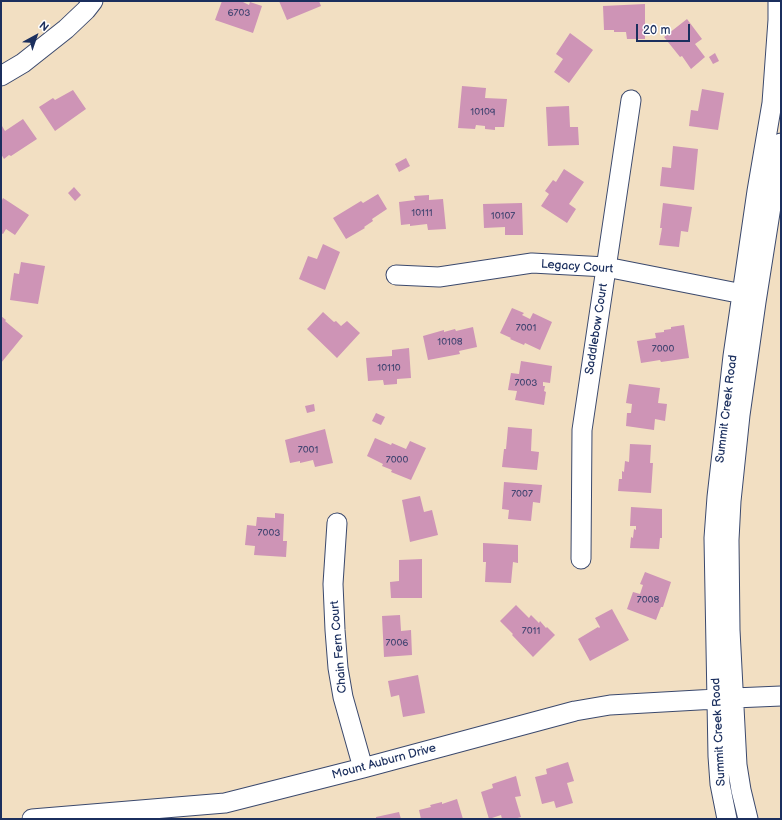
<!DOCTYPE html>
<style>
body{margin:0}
#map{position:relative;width:782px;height:820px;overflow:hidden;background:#f2dfc2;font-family:"Balsamiq Sans",sans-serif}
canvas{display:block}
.frame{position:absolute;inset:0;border:2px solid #1b2f5e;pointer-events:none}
.north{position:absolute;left:16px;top:16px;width:40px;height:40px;-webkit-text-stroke:3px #fff;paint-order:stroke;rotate:40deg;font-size:11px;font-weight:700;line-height:16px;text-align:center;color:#1b2f5e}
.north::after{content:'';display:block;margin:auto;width:14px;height:18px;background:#1b2f5e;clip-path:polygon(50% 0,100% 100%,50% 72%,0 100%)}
.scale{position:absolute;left:636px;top:24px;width:54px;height:18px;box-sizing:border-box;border:2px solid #1b2f5e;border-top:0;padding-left:5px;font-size:12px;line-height:14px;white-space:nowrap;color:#1b2f5e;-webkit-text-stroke:3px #fff;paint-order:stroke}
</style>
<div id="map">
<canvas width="782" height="820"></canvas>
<div class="frame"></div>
<div class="north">N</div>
<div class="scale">20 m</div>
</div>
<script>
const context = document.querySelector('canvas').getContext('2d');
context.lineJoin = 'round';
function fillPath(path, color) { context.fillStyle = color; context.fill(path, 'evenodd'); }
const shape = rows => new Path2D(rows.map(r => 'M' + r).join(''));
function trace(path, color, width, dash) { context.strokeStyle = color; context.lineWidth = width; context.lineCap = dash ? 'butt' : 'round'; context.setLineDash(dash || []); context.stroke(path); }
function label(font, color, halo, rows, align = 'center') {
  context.font = font + ' "Balsamiq Sans",sans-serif'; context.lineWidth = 3.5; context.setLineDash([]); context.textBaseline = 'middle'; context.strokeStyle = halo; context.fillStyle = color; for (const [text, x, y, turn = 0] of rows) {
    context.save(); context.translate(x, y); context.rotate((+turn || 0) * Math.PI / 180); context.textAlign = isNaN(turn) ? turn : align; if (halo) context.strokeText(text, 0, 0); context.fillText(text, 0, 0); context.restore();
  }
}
fillPath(shape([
 [222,1,241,1,249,5,250,2,262,6,253,33,215,20],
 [279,1,319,1,321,6,287,20],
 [645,4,645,39,627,39,626,32,614,32,614,30,604,30,603,6],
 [687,19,702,39,695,44,705,57,691,69,682,56,680,57,664,37],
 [570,33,593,50,569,83,554,72,563,59,556,54],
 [715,53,719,61,713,64,709,57],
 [462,86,486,88,485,98,507,99,504,127,495,127,495,130,485,129,485,126,476,125,475,129,458,128],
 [702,89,724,93,718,130,689,126,691,110,698,111],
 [73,90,86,109,55,131,39,107,53,98,55,100],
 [569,106,570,127,578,127,579,145,548,146,546,107],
 [23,119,37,139,11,156,9,155,4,159,1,154,1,127,2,126,5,131],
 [673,146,698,149,694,190,660,186,662,167,671,168],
 [406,158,410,166,399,172,395,164],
 [564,169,584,182,569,204,576,209,567,223,541,206,549,194,545,191,553,180,556,182],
 [74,187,81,195,75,201,68,193],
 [378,194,387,209,372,219,373,221,364,227,365,228,346,239,333,218,361,201,363,203],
 [429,195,429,200,443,199,446,229,428,230,427,224,410,226,410,224,401,225,399,202,415,200,414,196],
 [3,198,29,215,15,235,6,229,3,234,1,233,1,199,2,200],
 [522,203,523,235,505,235,505,227,484,228,483,204],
 [663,203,692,207,688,232,681,231,679,247,659,245,662,228,660,228],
 [323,244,340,252,325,290,299,279,308,256,317,259],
 [21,262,45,266,38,304,10,300,14,273,19,274],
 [512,308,524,313,522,315,530,319,533,313,552,322,540,350,525,343,524,345,510,339,511,338,500,333],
 [323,312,334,322,336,321,341,326,347,321,360,333,337,358,307,329],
 [1,316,6,320,5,321,23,336,1,363],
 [684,325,689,358,661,362,660,360,641,363,637,341,656,338,655,333,664,332,664,330,671,329,671,327],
 [473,327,477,347,459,351,460,354,428,360,423,336,444,330,444,332,455,329,456,331],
 [409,348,411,378,397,379,397,384,384,385,383,380,368,381,366,358,392,356,392,350],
 [521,361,552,366,550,383,543,382,543,386,545,386,544,391,546,392,544,405,515,400,517,391,508,390,511,373,519,374],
 [629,384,660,388,658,403,667,404,665,421,655,419,654,430,626,426,627,413,631,413,632,404,626,403],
 [314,404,315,411,307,413,305,406],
 [376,413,385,417,381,425,372,421],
 [508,427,532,429,531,451,539,452,537,470,502,467,504,449,506,449],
 [325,429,333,463,315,467,313,460,300,463,300,461,290,463,285,440],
 [375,438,391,445,392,443,406,449,410,441,426,448,411,480,391,472,392,470,382,466,383,464,367,456],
 [630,444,651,445,650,463,653,463,651,493,618,491,619,479,622,479,622,471,624,472,625,461,629,462],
 [504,482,542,485,540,503,533,502,531,521,508,519,509,510,502,509],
 [420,496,424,512,432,510,438,535,410,542,402,500],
 [631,507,662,509,662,538,660,538,659,549,630,548,631,537,633,538,634,529,636,530,636,526,630,526],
 [275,513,284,514,283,541,287,541,286,557,254,555,255,546,245,545,247,525,256,526,257,517,275,518],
 [483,543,518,545,518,563,513,562,511,583,485,582,486,562,483,562],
 [422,559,422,598,391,598,390,582,399,581,399,560],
 [645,572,671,582,663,607,661,607,656,620,627,609,633,592,640,594,643,585,640,584],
 [516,605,529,618,531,615,539,623,540,621,546,628,547,627,555,635,533,657,512,635,513,634,500,621],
 [612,609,629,640,590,661,578,639,598,627,599,628,600,627,595,618],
 [400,615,401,631,411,630,412,655,384,657,382,616],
 [418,675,425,713,403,717,399,695,391,697,388,681],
 [568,762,574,781,567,783,573,803,556,808,554,801,542,804,535,777,547,774,546,769],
 [516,776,521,796,515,797,521,817,514,819,502,819,501,815,489,819,481,792,493,788,492,784],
 [457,799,463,819,421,819,419,810,431,807,430,805,442,802,442,804],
 [399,812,401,819,376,819,376,817]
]), '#ce94b6');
const minor = shape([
 [1,76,23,63,66,29,86,10,93,1],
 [396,275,439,277,532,263,606,267,753,296],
 [337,523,333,584,335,630,338,668,343,697,363,768],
 [581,559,582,430,631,100],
 [32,819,225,803,363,768,575,711,610,705,734,698,781,696],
 [727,819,720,784,718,756,714,538,717,497,733,356,757,191,772,103,778,20,778,1],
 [748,819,741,790,737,765,730,630,729,540,731,501,740,415,756,302,781,143]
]);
trace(minor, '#3b496d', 21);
trace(minor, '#fff', 19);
label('10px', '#484874', null, [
 ["6703",239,13],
 ["10109",483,112],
 ["10111",422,213],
 ["10107",503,216],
 ["7001",526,328],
 ["10108",450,342],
 ["7000",663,349],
 ["10110",389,368],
 ["7003",526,383],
 ["7001",308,450],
 ["7000",397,460],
 ["7007",522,494],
 ["7003",269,533],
 ["7008",648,600],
 ["7011",531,631],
 ["7006",397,643]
]);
label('12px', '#1b2f5e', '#fff', [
 ["Legacy Court",577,267,4],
 ["Saddlebow Court",597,329,-81],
 ["Summit Creek Road",727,409,-83],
 ["Chain Fern Court",339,647,-95],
 ["Summit Creek Road",719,732,-93],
 ["Mount Auburn Drive",384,762,-15]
]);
</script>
